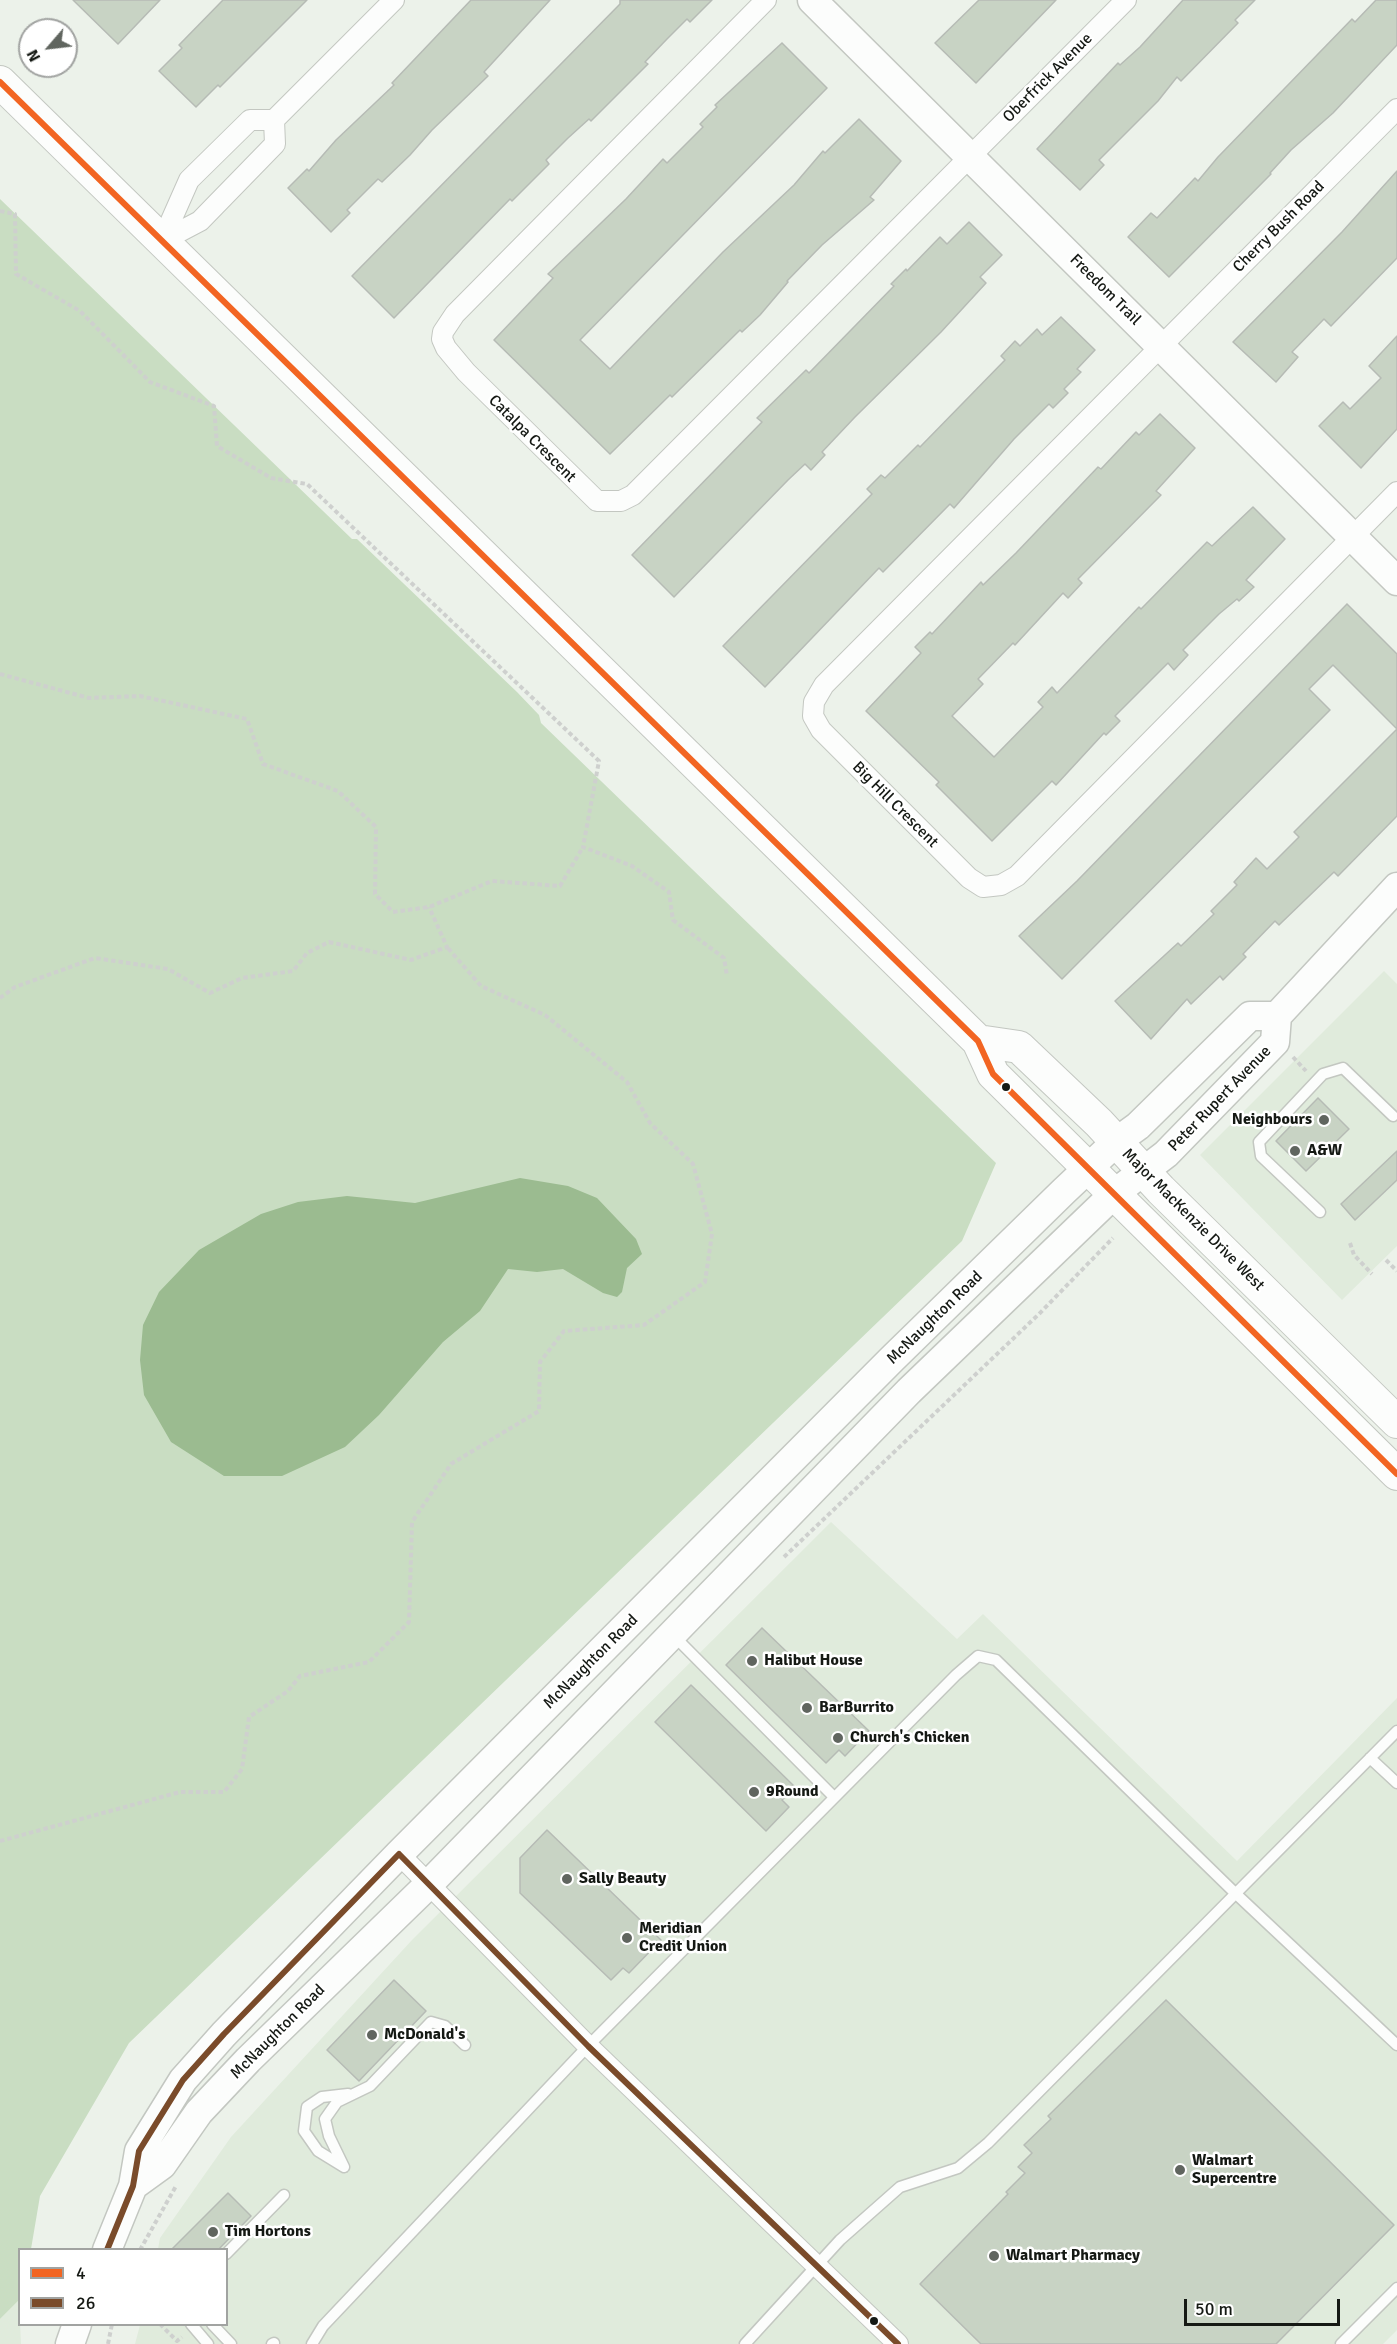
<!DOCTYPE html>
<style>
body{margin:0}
#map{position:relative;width:1397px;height:2344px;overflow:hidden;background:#ecf2ea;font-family:Signika,sans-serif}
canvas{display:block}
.legend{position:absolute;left:18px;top:2248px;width:210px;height:78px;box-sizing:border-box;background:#fff;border:2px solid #a1a3a1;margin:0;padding:8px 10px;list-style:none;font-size:18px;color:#151914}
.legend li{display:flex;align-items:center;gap:12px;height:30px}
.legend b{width:30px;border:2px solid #a1a3a1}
.north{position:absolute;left:18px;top:18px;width:60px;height:60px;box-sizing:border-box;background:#fff;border:2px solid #a1a3a1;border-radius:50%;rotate:242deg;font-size:16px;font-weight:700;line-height:24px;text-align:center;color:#151914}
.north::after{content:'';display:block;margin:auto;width:21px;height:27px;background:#60655f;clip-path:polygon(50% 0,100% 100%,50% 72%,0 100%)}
.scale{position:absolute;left:1184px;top:2299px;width:156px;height:27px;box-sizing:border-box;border:3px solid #151914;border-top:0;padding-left:8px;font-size:18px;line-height:21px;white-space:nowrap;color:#151914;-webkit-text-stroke:4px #fff;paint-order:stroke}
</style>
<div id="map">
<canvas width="1397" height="2344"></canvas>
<ul class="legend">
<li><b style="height:8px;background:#f26522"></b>4</li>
<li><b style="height:8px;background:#7a4b2a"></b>26</li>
</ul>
<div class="north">N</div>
<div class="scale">50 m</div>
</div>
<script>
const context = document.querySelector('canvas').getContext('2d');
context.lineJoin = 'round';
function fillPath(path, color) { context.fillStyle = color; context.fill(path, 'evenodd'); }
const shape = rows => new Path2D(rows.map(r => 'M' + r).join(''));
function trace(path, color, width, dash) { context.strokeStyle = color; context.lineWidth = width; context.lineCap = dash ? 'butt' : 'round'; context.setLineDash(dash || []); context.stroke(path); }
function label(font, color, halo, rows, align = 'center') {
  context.font = font + ' Signika,sans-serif'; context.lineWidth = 5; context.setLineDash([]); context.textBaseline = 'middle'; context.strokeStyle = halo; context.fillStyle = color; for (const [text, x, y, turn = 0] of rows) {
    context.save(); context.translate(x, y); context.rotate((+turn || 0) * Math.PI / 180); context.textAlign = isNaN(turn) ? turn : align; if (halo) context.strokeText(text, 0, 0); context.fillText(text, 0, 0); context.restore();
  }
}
fillPath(shape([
 [1384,971,1397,984,1397,1246,1342,1300,1200,1155],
 [831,1522,957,1639,983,1614,1237,1861,1397,1698,1397,2330,1383,2344,135,2344,140,2325,226,2324,226,2250,158,2249,160,2238,231,2137,412,1940],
 [19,2300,21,2344,0,2344,0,2319]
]), '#e0ebdc');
fillPath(shape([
 [0,199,352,539,357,539,517,692,539,715,541,723,996,1163,962,1241,129,2043,40,2196,31,2249,20,2250,19,2300,0,2319]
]), '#c9ddc2');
fillPath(shape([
 [520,1178,568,1186,597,1198,636,1239,642,1254,627,1268,622,1292,617,1297,603,1293,563,1269,537,1272,508,1269,480,1311,443,1342,379,1415,345,1447,282,1476,224,1476,171,1442,144,1395,140,1360,143,1325,159,1292,199,1250,261,1214,298,1202,347,1196,415,1203]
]), '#9bbb90');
const building = shape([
 [73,0,160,0,118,44,73,0],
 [223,0,307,0,220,87,218,85,196,107,159,71,182,48,179,45,223,0],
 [471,0,550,0,484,72,488,76,432,130,410,155,382,182,378,179,347,210,350,213,331,232,288,188,307,169,309,171,336,140,394,85,392,83,471,0],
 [620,0,712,0,690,22,687,19,667,39,645,62,648,64,591,121,589,119,568,138,546,160,549,164,512,201,510,199,394,318,352,276,620,4,620,0],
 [979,0,1056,0,976,83,935,43,979,0],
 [1183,0,1255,0,1235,20,1238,23,1181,81,1177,77,1158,101,1099,160,1104,165,1080,190,1037,149,1118,63,1120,65,1140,47,1183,0],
 [1376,0,1397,0,1397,45,1333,113,1291,150,1270,173,1271,174,1169,277,1128,237,1151,213,1157,218,1195,178,1198,181,1218,157,1352,19,1355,22,1376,0],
 [782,43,827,88,580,340,610,369,723,252,794,185,823,151,825,153,859,119,901,161,870,197,874,200,822,245,787,281,788,282,760,315,742,332,740,330,672,397,670,395,610,454,494,340,553,278,548,274,626,199,663,159,667,163,703,127,700,124,717,107,715,105,782,43],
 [1397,171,1397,258,1331,326,1324,319,1292,352,1298,357,1276,382,1233,342,1342,232,1397,171],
 [969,222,1002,255,980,277,986,283,941,332,855,417,822,452,825,455,811,470,805,464,788,480,674,597,632,555,762,422,757,418,806,370,809,373,894,286,891,284,906,269,907,271,940,237,947,244,969,222],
 [1061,317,1095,350,1077,369,1081,372,1064,389,1068,393,1053,408,1049,404,1014,439,954,508,950,504,883,572,879,568,765,687,723,646,872,494,867,489,881,475,885,478,918,445,920,447,1005,360,1001,356,1015,341,1020,346,1037,329,1042,335,1061,317],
 [1397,336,1397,429,1361,468,1319,426,1343,402,1350,409,1381,378,1369,366,1397,336],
 [1160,414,1195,448,1156,491,1161,495,1078,579,1082,583,1068,598,1063,593,1015,645,1013,643,978,679,983,684,952,716,994,757,1043,707,1038,702,1052,687,1057,693,1139,607,1141,609,1207,542,1212,546,1253,507,1285,539,1246,580,1254,587,1239,601,1237,599,1219,614,1183,650,1188,655,1174,670,1168,663,1115,716,1120,721,1106,735,1104,733,1056,785,1052,781,992,841,936,785,939,782,866,711,921,653,915,647,930,632,932,634,981,582,983,585,1016,553,1098,467,1101,469,1136,432,1139,435,1160,414],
 [1347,604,1397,654,1397,816,1338,876,1334,872,1279,925,1275,921,1243,954,1246,957,1223,980,1220,976,1191,1004,1187,999,1151,1039,1115,1001,1178,943,1181,946,1214,914,1211,911,1237,885,1234,882,1256,858,1267,869,1299,837,1294,832,1397,729,1333,665,1309,689,1330,710,1062,979,1019,936,1077,881,1347,604],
 [1318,1098,1349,1129,1306,1171,1276,1141,1318,1098],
 [1397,1151,1397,1180,1355,1220,1341,1204,1397,1151],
 [762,1628,869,1731,845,1756,839,1750,826,1763,726,1665,762,1628],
 [691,1685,795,1787,782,1800,789,1807,766,1831,655,1722,691,1685],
 [547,1830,661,1940,629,1973,623,1968,611,1980,520,1893,520,1858,547,1830],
 [394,1980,426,2011,359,2081,327,2050,394,1980],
 [1166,2000,1394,2225,1276,2344,981,2344,920,2284,1008,2194,1006,2192,1025,2173,1018,2167,1032,2153,1024,2145,1051,2119,1048,2116,1166,2000],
 [228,2193,251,2216,218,2250,171,2250,228,2193]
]);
fillPath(building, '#c8d3c4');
trace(building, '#b6bbb5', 1.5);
const lane = shape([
 [1320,1212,1261,1156,1259,1142,1323,1074,1343,1068,1393,1116],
 [672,1634,834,1797],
 [1370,1758,1397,1783],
 [344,2167,329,2136,325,2119,337,2102,370,2086,431,2022,445,2026,465,2045],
 [344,2167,318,2151,304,2131,307,2107,322,2097,348,2094],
 [226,2254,284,2195],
 [191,2324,208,2344],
 [212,2324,231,2344],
 [272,2344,274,2343],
 [312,2344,323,2326,588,2046,956,1675,978,1656,996,1660,1234,1892,1397,2045],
 [745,2344,840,2240,900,2187,958,2168,988,2143,1397,1731],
 [1341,2344,1397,2288]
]);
const street = shape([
 [766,0,455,314,443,332,442,339,446,348,466,372,597,501,621,501,633,495,1126,0],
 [1397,109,824,685,814,702,813,716,821,730,969,878,983,887,1001,885,1017,876,1397,492],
 [162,241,189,180,250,120,274,120,394,0],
 [162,241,200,221,275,144,274,120],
 [399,1854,588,2046,898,2344]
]);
const secondary = shape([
 [812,0,1397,581],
 [133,2186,162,2165,199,2112,248,2060,428,1885,909,1391,1115,1193,1166,1154,1275,1042,1277,1016,1397,887],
 [107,2250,133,2186,139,2151,183,2080,224,2034,399,1854,892,1359,1064,1191,1116,1142,1138,1126,1250,1016,1277,1016],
 [70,2344,77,2324]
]);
const primary = shape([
 [0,82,978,1041,993,1074,1397,1474],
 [978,1041,1019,1047,1099,1123,1161,1190,1397,1422]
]);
trace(lane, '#c3c7c1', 13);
trace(street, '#c3c7c1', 22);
trace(secondary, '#c3c7c1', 31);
trace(primary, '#c3c7c1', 34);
trace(shape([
 [0,211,15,214,16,274,80,311,150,382,214,406,217,446,271,478,307,484,599,761,583,847,632,866,669,892,673,920,724,958,727,976],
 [0,674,89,698,140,696,247,719,263,764,338,791,376,827,375,894,393,912,429,907,492,881,560,886,583,847],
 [0,998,15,987,95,958,168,969,210,993,242,978,293,971,307,953,329,942,411,960,447,947,429,907],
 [1293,1057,1306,1071],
 [1350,1243,1354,1255,1372,1274],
 [1386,1260,1397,1271],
 [784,1557,1039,1314,1113,1238],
 [0,1841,180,1792,224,1792,242,1769,249,1717,288,1691,300,1676,369,1662,409,1622,412,1522,451,1464,539,1411,540,1362,564,1331,644,1325,705,1282,712,1234,693,1164,650,1123,627,1082,545,1015,481,986,447,947],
 [140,2250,176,2186],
 [160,2324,177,2341,182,2337],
 [108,2344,112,2324]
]), '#ced0ce', 4, [4.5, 3]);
trace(lane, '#fcfdfc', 10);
trace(street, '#fcfdfc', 20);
trace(secondary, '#fcfdfc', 28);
trace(primary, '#fcfdfc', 32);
trace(shape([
 [0,82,978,1041,993,1074,1397,1474]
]), '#f26522', 6);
trace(shape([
 [107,2250,133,2186,139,2151,183,2080,224,2034,399,1854,588,2046,898,2344]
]), '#7a4b2a', 6);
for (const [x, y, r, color] of [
 [1006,1087,5,"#151914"],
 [1324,1120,6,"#60655f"],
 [1295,1151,6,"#60655f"],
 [752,1661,6,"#60655f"],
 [807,1708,6,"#60655f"],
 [838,1738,6,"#60655f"],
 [754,1792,6,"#60655f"],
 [567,1879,6,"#60655f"],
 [627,1938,6,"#60655f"],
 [372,2035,6,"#60655f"],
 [1180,2170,6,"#60655f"],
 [213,2232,6,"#60655f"],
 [994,2256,6,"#60655f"],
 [874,2321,5,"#151914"]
]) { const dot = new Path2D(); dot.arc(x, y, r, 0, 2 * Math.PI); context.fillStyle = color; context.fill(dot); trace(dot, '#fff', 2); }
label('16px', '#151914', '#fff', [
 ["Oberfrick Avenue",1048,78,-45],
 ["Cherry Bush Road",1279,227,-45],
 ["Freedom Trail",1105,290,45],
 ["Catalpa Crescent",532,439,45],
 ["Big Hill Crescent",895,805,45],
 ["Peter Rupert Avenue",1220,1099,-46],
 ["Major MacKenzie Drive West",1193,1220,45],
 ["McNaughton Road",935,1318,-44],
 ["McNaughton Road",591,1662,-45],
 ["McNaughton Road",278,2032,-45]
]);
label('bold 16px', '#151914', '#fff', [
 ["Neighbours",1312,1120,"right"],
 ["A&W",1307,1151],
 ["Halibut House",764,1661],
 ["BarBurrito",819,1708],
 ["Church's Chicken",850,1738],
 ["9Round",766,1792],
 ["Sally Beauty",579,1879],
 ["Meridian",639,1929],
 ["Credit Union",639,1947],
 ["McDonald's",384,2035],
 ["Walmart",1192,2161],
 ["Supercentre",1192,2179],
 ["Tim Hortons",225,2232],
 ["Walmart Pharmacy",1006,2256]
], 'left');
</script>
